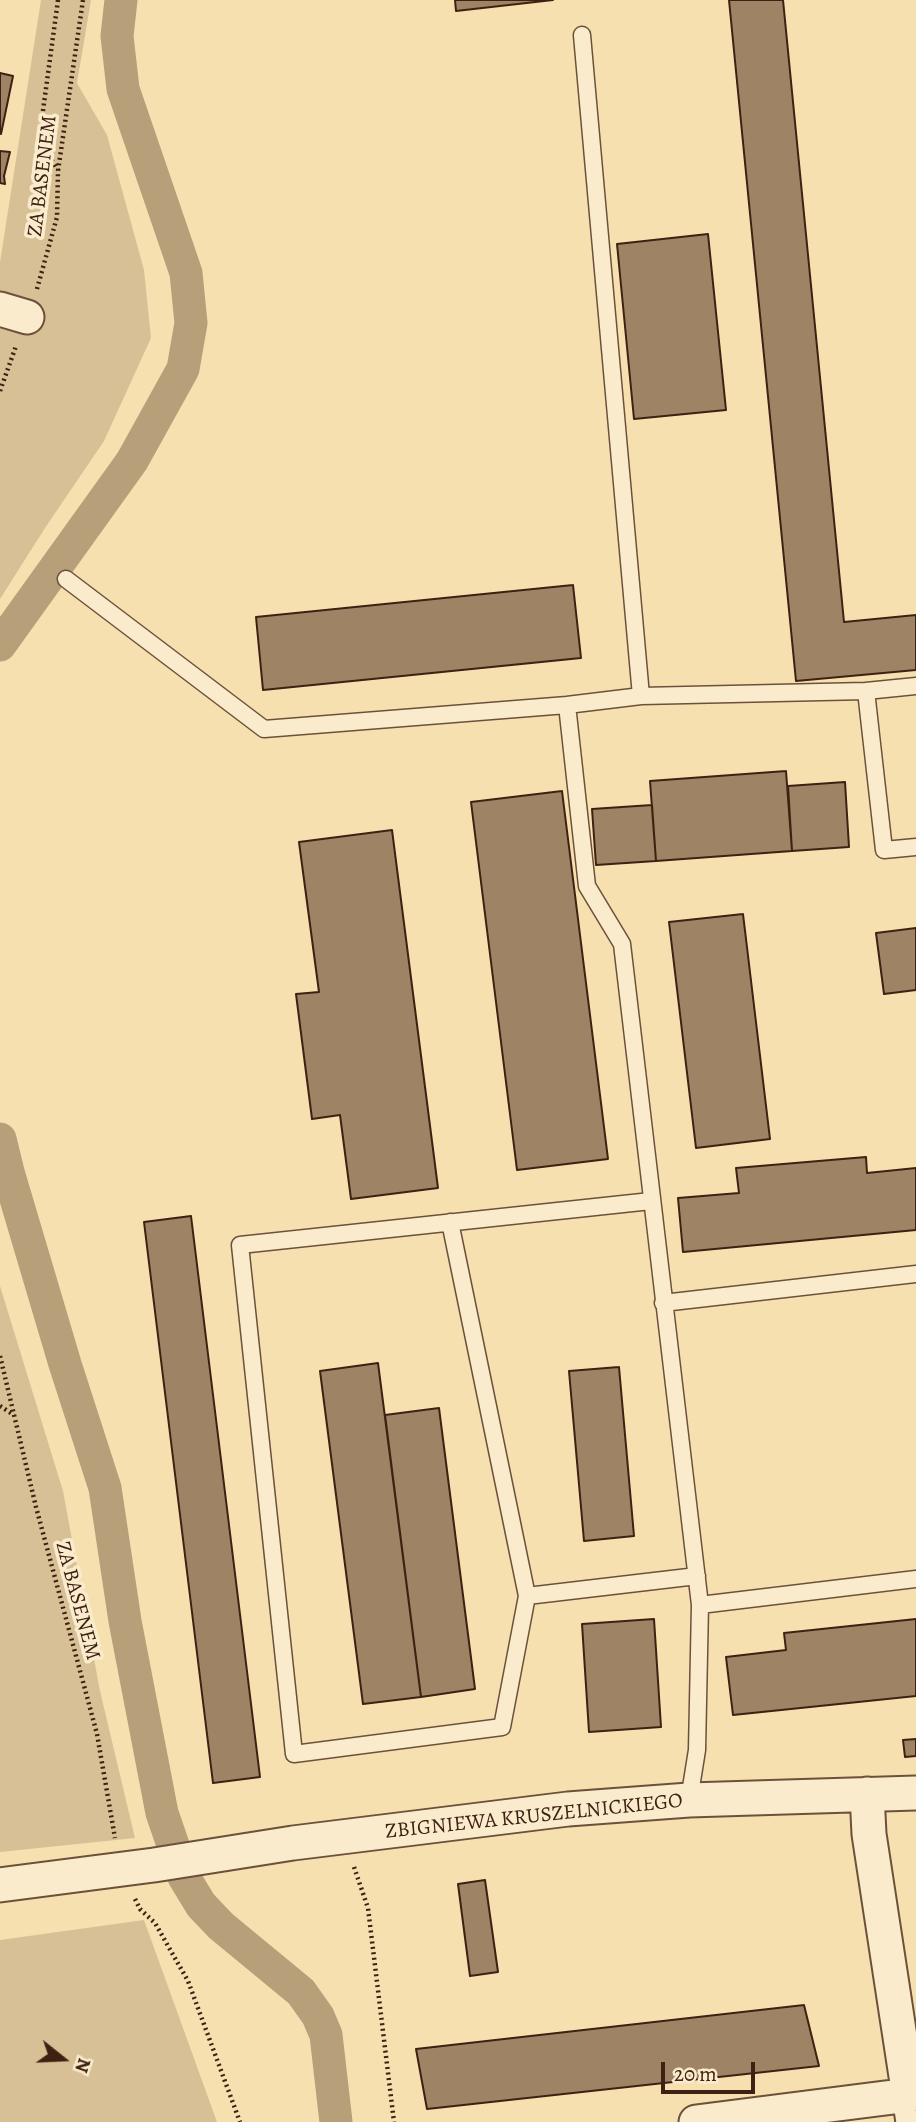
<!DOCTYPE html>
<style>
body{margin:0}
#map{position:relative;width:916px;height:2122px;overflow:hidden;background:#f6e0b0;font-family:Alegreya,serif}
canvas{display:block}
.north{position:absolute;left:28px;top:2024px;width:70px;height:70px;-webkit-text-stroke:5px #f9ebcc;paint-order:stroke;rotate:108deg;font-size:19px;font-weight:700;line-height:28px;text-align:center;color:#3e2112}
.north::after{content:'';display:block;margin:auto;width:24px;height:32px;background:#3e2112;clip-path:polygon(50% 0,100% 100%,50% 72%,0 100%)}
.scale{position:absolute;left:661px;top:2062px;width:94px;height:32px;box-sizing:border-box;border:4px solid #3e2112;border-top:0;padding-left:9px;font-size:21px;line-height:24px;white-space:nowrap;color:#3e2112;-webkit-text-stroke:5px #f9ebcc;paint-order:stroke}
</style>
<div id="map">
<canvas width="916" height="2122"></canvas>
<div class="north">N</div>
<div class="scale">20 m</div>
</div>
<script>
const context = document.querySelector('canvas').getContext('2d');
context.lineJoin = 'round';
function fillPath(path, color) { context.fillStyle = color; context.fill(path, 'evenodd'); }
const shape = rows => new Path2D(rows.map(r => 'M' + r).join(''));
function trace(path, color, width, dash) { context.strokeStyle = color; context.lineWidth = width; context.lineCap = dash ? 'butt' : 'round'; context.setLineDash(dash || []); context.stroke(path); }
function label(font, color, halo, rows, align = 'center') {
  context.font = font + ' Alegreya,serif'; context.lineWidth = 7; context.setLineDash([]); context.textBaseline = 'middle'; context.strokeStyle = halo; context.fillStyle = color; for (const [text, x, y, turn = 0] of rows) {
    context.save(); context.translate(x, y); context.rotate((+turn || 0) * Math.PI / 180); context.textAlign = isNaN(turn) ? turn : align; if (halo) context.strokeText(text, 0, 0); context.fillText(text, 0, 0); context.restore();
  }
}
fillPath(shape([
 [41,0,91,0,77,83,107,135,144,270,151,338,104,441,45,528,0,599,0,262],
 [0,1286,63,1491,100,1691,135,1838,0,1852],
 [144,1920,217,2122,0,2122,0,1940]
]), '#d7c095');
trace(shape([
 [0,645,132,461,183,369,191,323,186,273,123,89,117,36,121,0],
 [0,1139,8,1172,65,1364,105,1488,125,1621,162,1813,184,1877,201,1905,221,1926,301,1992,318,2016,326,2035,336,2122]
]), '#b79f7a', 33);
const building = shape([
 [455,0,553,0,456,11,455,0],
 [729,0,783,0,844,622,916,615,916,670,796,681,729,0],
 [0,73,13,76,1,134,0,133,0,73],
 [0,151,10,152,4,176,5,184,0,183,0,151],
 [708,234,726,410,634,419,617,244,708,234],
 [573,585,581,658,263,690,256,617,573,585],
 [786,771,792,851,656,861,650,781,786,771],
 [845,782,849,847,792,851,788,786,845,782],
 [562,791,608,1159,517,1170,471,802,562,791],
 [652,805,656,861,596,865,592,809,652,805],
 [392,830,438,1188,351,1199,340,1115,312,1119,296,994,319,992,299,842,392,830],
 [743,914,770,1139,696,1148,669,922,743,914],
 [916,928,916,990,884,994,876,933,916,928],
 [866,1157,867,1173,916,1168,916,1230,683,1252,678,1198,739,1193,736,1168,866,1157],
 [191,1216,260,1777,213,1783,144,1222,191,1216],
 [378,1363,421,1697,363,1704,320,1371,378,1363],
 [619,1367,634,1536,584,1541,569,1371,619,1367],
 [439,1408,475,1689,421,1697,385,1415,439,1408],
 [654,1619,661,1727,589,1732,582,1624,654,1619],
 [916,1619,916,1696,733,1715,726,1657,786,1650,784,1633,916,1619],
 [916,1739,916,1756,905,1757,903,1740,916,1739],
 [485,1880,498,1972,470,1976,458,1884,485,1880],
 [804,2005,819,2066,427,2109,416,2049,804,2005]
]);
fillPath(building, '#9e8464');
trace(building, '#3e2112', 2);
const service = shape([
 [66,579,264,729,567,705,587,886,622,944,700,1605,697,1750,689,1800],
 [866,691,884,850,916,847],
 [641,696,866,691,916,686],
 [567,705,641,696,582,35],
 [651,1201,240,1245,294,1754,502,1727,527,1596,697,1576],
 [450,1222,527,1596],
 [663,1303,916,1274],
 [700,1605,916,1579]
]);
const minor = shape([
 [0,309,27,317],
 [867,1794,869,1834,913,2122],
 [0,1885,154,1865,293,1843,568,1809,689,1800,916,1793],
 [696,2122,916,2094]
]);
trace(service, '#6c513a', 19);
trace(minor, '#6c513a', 37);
trace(shape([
 [58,0,39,140,58,170],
 [37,289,57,217,58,171,83,0],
 [0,391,16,346],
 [0,1356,36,1507,97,1734,115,1838],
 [0,1406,14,1415],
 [354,1867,368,1908,394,2122],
 [135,1899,140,1909,155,1923,188,1981,240,2122]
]), '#3e2112', 4.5, [2, 3.5]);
trace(service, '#f9ebcc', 16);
trace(minor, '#f9ebcc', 33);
label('21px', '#3e2112', '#f9ebcc', [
 ["ZA BASENEM",43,176,-83],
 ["ZA BASENEM",77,1601,75],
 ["ZBIGNIEWA KRUSZELNICKIEGO",534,1817,-6]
]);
</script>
